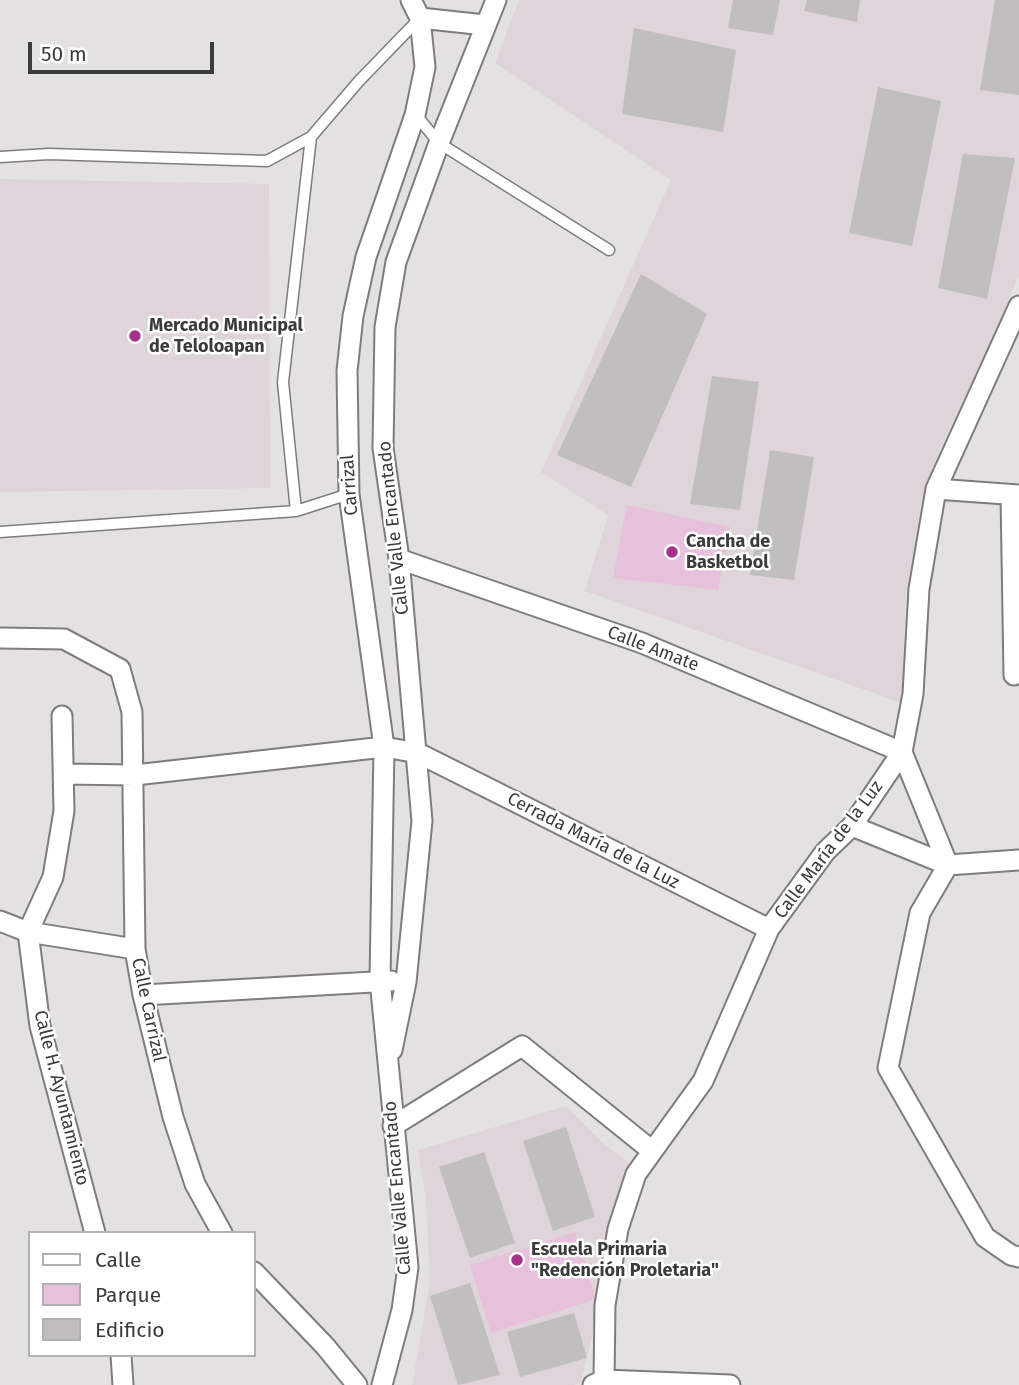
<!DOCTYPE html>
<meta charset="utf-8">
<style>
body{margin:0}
#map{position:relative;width:1019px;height:1385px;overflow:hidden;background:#e4e1e3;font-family:"Fira Sans",sans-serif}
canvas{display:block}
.legend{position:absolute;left:28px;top:1231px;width:228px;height:126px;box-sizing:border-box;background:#fff;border:2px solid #b1b1b1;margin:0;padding:9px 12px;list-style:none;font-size:21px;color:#3c3b3c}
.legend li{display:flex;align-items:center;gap:14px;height:35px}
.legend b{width:35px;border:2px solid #b1b1b1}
.scale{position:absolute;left:28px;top:42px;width:186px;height:32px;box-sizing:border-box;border:4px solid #3c3b3c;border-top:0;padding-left:9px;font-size:21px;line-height:24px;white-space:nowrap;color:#3c3b3c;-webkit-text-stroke:5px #fff;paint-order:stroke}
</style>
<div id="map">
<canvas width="1019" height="1385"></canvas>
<ul class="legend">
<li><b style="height:9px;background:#fff"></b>Calle</li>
<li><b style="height:19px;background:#e7c1db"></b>Parque</li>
<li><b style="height:19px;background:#c1bec0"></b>Edificio</li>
</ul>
<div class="scale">50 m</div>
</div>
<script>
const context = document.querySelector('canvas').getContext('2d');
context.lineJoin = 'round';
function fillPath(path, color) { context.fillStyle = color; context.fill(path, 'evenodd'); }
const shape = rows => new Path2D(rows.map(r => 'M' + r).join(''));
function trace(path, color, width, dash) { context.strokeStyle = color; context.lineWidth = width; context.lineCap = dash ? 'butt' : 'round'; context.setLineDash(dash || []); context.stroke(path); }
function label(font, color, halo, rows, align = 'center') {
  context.font = font + ' "Fira Sans",sans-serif'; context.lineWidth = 5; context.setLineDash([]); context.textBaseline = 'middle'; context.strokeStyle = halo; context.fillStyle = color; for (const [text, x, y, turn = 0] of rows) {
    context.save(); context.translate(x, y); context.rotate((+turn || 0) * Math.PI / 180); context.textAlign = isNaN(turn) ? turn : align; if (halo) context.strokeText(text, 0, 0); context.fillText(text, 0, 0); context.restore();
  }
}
fillPath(shape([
 [519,0,1019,0,1019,274,990,346,940,449,922,497,905,604,902,703,585,591,608,515,541,472,671,180,495,63],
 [0,179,269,184,270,488,0,492],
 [566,1106,603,1143,641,1172,609,1238,592,1337,581,1382,574,1385,412,1385,430,1282,426,1201,418,1150]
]), '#ded4da');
fillPath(shape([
 [627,505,730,527,718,590,613,578],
 [575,1232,596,1299,491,1333,470,1265]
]), '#e7c1db');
fillPath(shape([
 [733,0,780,0,773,35,728,28],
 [807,0,860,0,857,22,804,11],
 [995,0,1019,0,1019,95,980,90],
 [634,28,736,50,723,132,622,114],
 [878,87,941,101,912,246,849,233],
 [963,154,1015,158,987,299,938,288],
 [641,274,707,314,631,487,557,455],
 [712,376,759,382,740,510,690,504],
 [770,450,814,457,794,580,750,575],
 [566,1127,595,1217,553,1231,523,1141],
 [484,1152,515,1243,470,1258,439,1167],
 [470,1283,500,1375,458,1385,430,1296],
 [574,1313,587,1358,520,1377,507,1332]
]), '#c1bec0');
const lane = shape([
 [416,115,439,143,609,250],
 [0,157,49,154,267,161,311,137,359,81,420,18],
 [296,511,283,382,311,137],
 [0,532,296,511,349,494]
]);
const street = shape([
 [420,18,485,25],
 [936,489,1019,495],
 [1011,495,1014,675],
 [399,559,642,643,902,752,948,865,1019,860],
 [0,638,64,639,120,669,132,712,135,949,143,995,173,1117,195,1184,222,1233],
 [62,716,64,811,53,877,28,932,40,1026,95,1233],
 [64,774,135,775,384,747,418,753,769,929],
 [852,826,948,865,920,913,888,1068,985,1237,1011,1255,1019,1257],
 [0,921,28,932,135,949],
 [143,995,391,981],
 [392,1050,406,982,422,821,399,559,383,448,385,327,396,262,439,143,496,0],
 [393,1126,522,1046,651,1150],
 [254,1272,325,1346,357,1385],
 [121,1355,123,1385],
 [604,1380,605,1305,618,1229,636,1174,703,1081,769,929,825,852,852,826,902,752,913,694,919,589,936,489,1019,306],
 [382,1385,402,1310,408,1267,380,980,384,747,349,494,347,371,353,316,366,257,415,115,425,67,420,18,411,0],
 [593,1385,604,1380,730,1385]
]);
trace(lane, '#7e7c7d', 13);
trace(street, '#7e7c7d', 23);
trace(lane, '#fff', 10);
trace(street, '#fff', 19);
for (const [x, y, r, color] of [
 [135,336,7,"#a7328c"],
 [672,552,7,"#a7328c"],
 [517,1260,7,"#a7328c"]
]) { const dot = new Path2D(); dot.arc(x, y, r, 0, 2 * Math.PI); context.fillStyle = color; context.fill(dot); trace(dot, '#fff', 2.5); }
label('bold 18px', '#3c3b3c', '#fff', [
 ["Mercado Municipal",149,326],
 ["de Teloloapan",149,347],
 ["Cancha de",686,542],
 ["Basketbol",686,563],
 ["Escuela Primaria",531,1250],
 ["\"Redención Proletaria\"",531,1271]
], 'left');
label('18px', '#3c3b3c', '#fff', [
 ["Carrizal",350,485,-94],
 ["Calle Valle Encantado",394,528,-96],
 ["Calle Amate",653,649,21],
 ["Cerrada María de la Luz",593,841,27],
 ["Calle María de la Luz",829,850,-53],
 ["Calle Carrizal",148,1010,78],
 ["Calle H. Ayuntamiento",61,1098,76],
 ["Calle Valle Encantado",398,1188,-95]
]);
</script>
